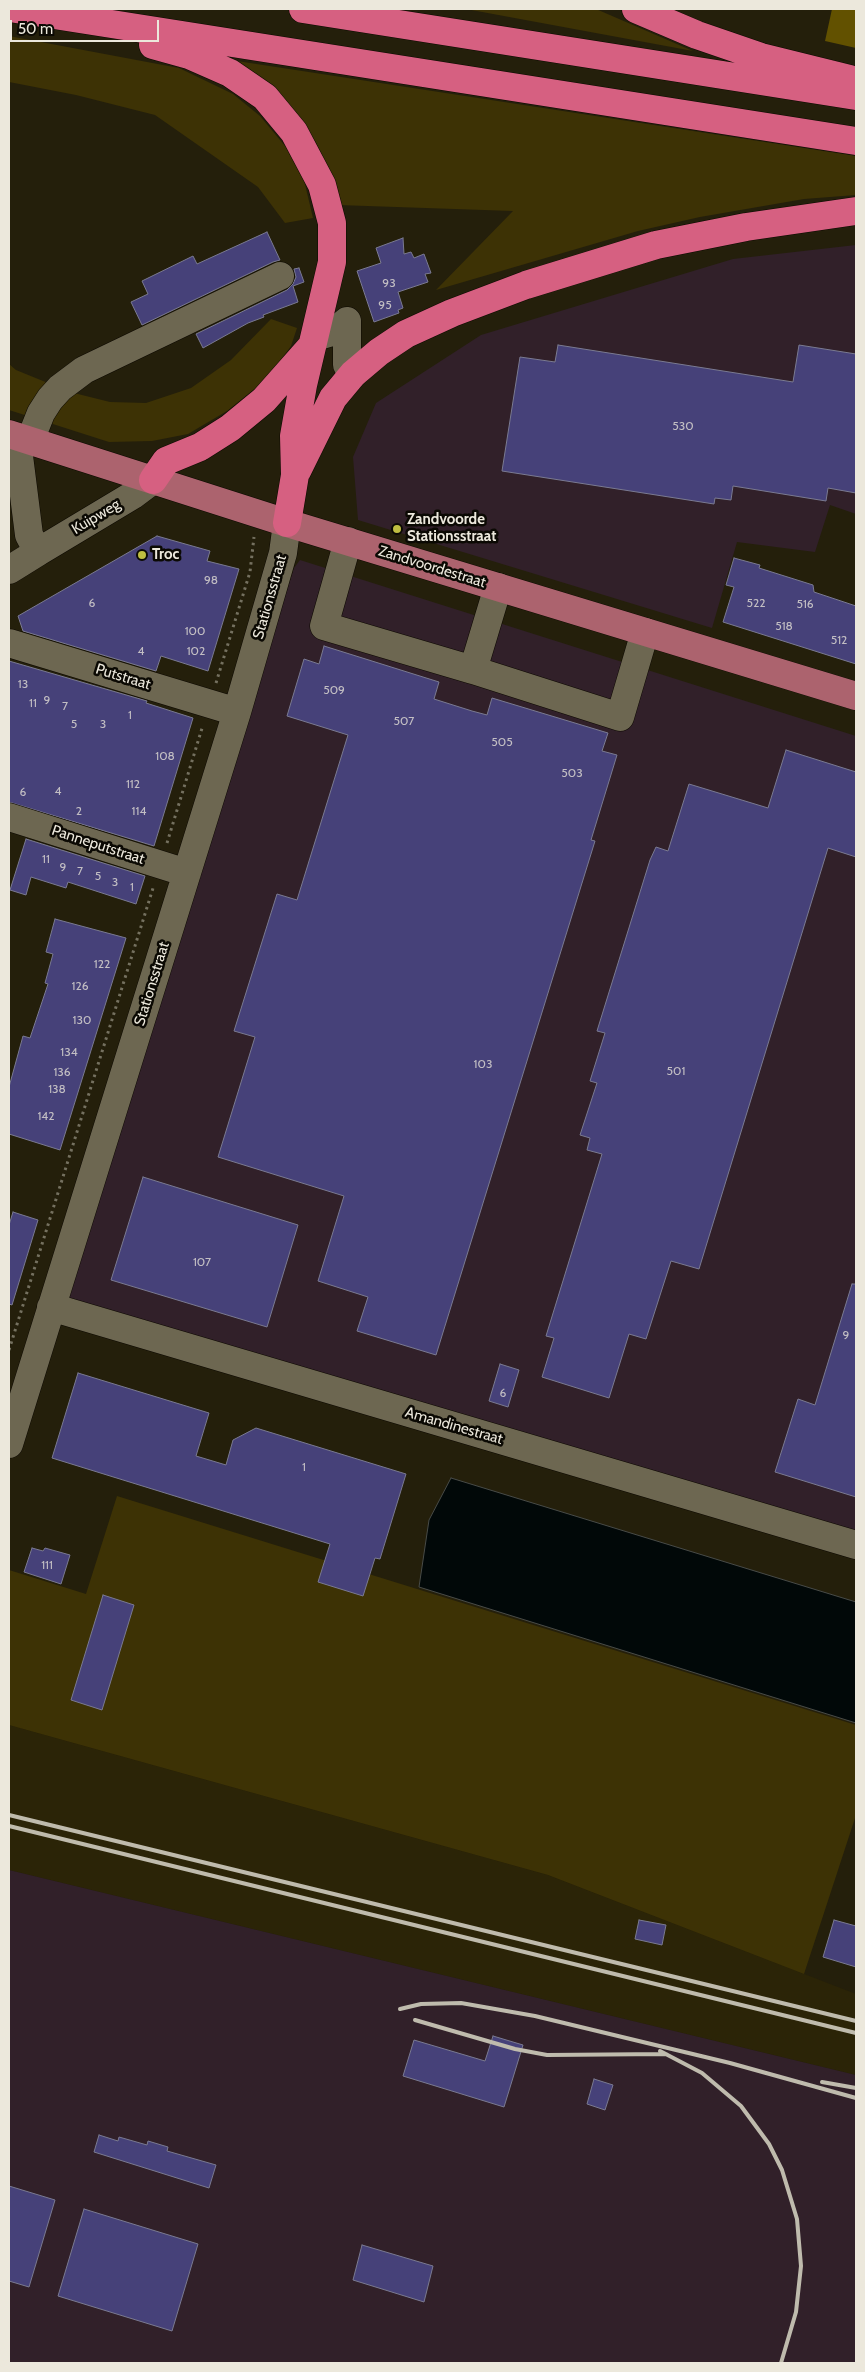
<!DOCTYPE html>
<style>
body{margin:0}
#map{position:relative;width:865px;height:2372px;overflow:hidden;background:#241f0b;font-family:Cabin,sans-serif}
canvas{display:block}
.frame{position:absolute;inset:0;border:10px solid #ece8dc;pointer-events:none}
.scale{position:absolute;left:10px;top:20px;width:149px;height:22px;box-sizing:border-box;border:2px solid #ece8dc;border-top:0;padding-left:6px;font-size:15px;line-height:18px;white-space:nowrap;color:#ece8dc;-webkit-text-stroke:4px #0b0903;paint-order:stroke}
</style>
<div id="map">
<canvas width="865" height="2372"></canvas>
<div class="frame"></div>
<div class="scale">50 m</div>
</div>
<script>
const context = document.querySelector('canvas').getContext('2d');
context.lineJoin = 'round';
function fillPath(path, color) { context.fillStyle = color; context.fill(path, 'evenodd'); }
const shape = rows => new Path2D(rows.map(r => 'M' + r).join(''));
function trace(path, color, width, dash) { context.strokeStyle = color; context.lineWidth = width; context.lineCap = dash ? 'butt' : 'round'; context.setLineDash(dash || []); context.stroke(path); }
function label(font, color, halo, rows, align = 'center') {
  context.font = font + ' Cabin,sans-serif'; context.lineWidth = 5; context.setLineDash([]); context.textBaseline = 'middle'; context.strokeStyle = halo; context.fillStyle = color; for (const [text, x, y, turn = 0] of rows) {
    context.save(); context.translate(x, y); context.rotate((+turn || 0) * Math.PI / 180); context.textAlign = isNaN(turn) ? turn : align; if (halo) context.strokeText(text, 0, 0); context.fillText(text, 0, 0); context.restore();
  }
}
fillPath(shape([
 [9,1725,548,1875,856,1994,856,2075,9,1870]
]), '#2b2407');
fillPath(shape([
 [856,245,856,514,830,505,815,552,737,542,712,628,358,520,353,457,376,403,481,335,733,259],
 [300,560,856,736,856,1538,65,1303,294,568],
 [9,1870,856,2075,856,2363,9,2363]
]), '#312029');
fillPath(shape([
 [466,9,596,9,693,51],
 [9,36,179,68,233,94,260,116,290,152,304,180,313,218,285,223,258,187,155,115,76,95,9,82],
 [237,61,856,156,856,195,804,199,700,217,638,231,436,290,513,211,338,205,326,163,315,141,271,89],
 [271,319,297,328,291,346,267,379,227,411,188,434,152,441,109,442,9,410,9,364,16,370,70,392,110,402,146,403,191,388,231,360],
 [117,1496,856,1725,856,1815,804,1974,548,1875,9,1725,9,1570,86,1594]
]), '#3d3205');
fillPath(shape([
 [832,9,856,9,856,48,825,41]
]), '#625100');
const water = shape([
 [451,1478,856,1602,856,1723,419,1587,429,1520,451,1478]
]);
fillPath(water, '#010808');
trace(water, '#484b48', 1);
const building = shape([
 [267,232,280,260,273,262,142,325,131,302,148,294,142,281,193,256,197,264,267,232],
 [403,238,404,254,411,252,414,258,424,254,431,273,425,274,428,282,398,292,403,308,398,310,399,313,374,322,357,271,381,263,376,248,403,238],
 [299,268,304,282,293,286,298,302,263,315,264,317,248,323,203,348,196,334,287,290,293,284,296,277,294,269,299,268],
 [558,345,793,382,799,345,856,354,856,493,828,488,826,501,733,486,731,500,715,498,714,504,502,471,520,357,555,362,558,345],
 [157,536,210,551,207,561,239,569,208,671,161,656,156,671,23,631,18,616,157,536],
 [734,558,760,565,759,568,813,585,814,592,856,606,856,664,723,622,734,587,726,585,734,558],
 [324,646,439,682,434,699,472,711,487,715,492,698,608,733,602,751,617,755,591,840,595,841,436,1355,357,1331,368,1297,318,1281,344,1196,218,1157,255,1037,234,1031,277,894,297,900,348,735,287,716,304,659,319,664,324,646],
 [9,661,147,701,146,703,193,718,154,846,9,802,9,661],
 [786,750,856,772,856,857,828,848,699,1269,671,1261,646,1339,629,1334,609,1398,542,1377,554,1338,546,1336,602,1154,587,1150,590,1138,580,1135,597,1083,590,1081,605,1033,597,1031,650,860,656,847,668,851,689,784,768,808,786,750],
 [26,839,145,876,136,904,68,882,66,888,31,877,26,895,10,890,26,839],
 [55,919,126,938,60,1150,9,1134,9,1087,23,1036,30,1038,48,984,45,983,53,954,46,952,55,919],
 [143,1177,298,1225,267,1327,111,1280,143,1177],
 [13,1212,38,1220,12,1305,9,1304,9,1225,13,1212],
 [852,1284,856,1284,856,1497,775,1472,798,1399,815,1405,852,1284],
 [500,1364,519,1370,508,1407,489,1401,500,1364],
 [78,1373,209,1413,196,1456,226,1465,233,1440,256,1428,406,1474,380,1559,375,1558,363,1596,318,1582,330,1544,52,1458,78,1373],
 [32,1548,43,1551,45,1548,70,1555,61,1584,24,1572,32,1548],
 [103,1595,134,1605,102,1710,71,1700,103,1595],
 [639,1920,666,1925,662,1945,635,1939,639,1920],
 [834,1920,856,1926,856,1967,823,1957,834,1920],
 [493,2036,523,2045,504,2107,403,2076,414,2040,485,2061,493,2036],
 [594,2079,613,2085,605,2110,587,2104,594,2079],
 [99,2135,118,2141,119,2137,147,2145,148,2141,168,2147,167,2151,216,2165,209,2188,94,2152,99,2135],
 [9,2186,55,2200,29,2287,9,2281,9,2186],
 [84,2209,198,2244,172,2331,58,2296,84,2209],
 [362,2245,433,2266,424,2302,353,2280,362,2245]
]);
fillPath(building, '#464179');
trace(building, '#7a7a91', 1);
const minor = shape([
 [315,337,335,331,347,321,347,365,353,374],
 [29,443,41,413,50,399,60,388,84,370,280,276],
 [348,541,324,626,473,670,498,587],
 [38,552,133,495,153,480],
 [9,570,38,552,29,535,19,456,19,438],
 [9,643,237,712],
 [473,670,620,717,645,632],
 [9,817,187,873],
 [51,1307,856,1545],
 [9,1444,237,712,283,553,287,523]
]);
const major = shape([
 [9,434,287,523,856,696]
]);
const highway = shape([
 [16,9,856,141],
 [303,9,856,96],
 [636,9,697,35,761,57,850,79],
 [153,45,189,55,230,73,265,97,294,132,322,185,332,223,332,262,303,385,294,436,295,475,287,523],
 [297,471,333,398,353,374,379,352,406,334,452,313,526,285,656,245,746,227,856,211],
 [153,480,166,461,200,447,230,428,264,400,310,348]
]);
trace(minor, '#0d0900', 29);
trace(major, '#0d0900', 29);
trace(highway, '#0d0900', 29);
trace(shape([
 [216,683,250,572,254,537],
 [167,843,203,725],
 [9,1350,154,885]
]), '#757160', 3, [2.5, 4]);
trace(minor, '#6d6751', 28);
trace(major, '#ac636e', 28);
trace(highway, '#d66081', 28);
trace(shape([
 [9,1815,856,2021],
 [9,1826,856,2033],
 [400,2009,421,2004,461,2003,535,2016,730,2063,856,2098],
 [415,2020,515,2049,547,2055,666,2054],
 [660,2051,702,2073,741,2106,769,2144,782,2170,797,2219,801,2266,796,2312,781,2363],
 [822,2082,856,2088]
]), '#bfbbad', 4);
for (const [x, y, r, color] of [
 [397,529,5,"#bfbe41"],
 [142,555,5,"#bfbe41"]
]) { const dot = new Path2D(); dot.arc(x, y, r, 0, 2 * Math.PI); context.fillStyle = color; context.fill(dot); trace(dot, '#0b0903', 2); }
label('12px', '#c2bec3', null, [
 ["93",389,283],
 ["95",385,305],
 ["530",683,426],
 ["98",211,580],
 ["6",92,603],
 ["522",756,603],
 ["516",805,604],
 ["518",784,626],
 ["100",195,631],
 ["512",839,640],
 ["4",141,651],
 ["102",196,651],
 ["13",23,684],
 ["509",334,690],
 ["9",47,700],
 ["11",33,703],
 ["7",65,706],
 ["1",130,715],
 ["507",404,721],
 ["5",74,724],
 ["3",103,724],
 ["505",502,742],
 ["108",165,756],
 ["503",572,773],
 ["112",133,784],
 ["4",58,791],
 ["6",23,792],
 ["2",79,811],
 ["114",139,811],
 ["11",46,859],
 ["9",63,867],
 ["7",80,871],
 ["5",98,876],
 ["3",115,882],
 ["1",132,887],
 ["122",102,964],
 ["126",80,986],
 ["130",82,1020],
 ["134",69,1052],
 ["103",483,1064],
 ["501",676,1071],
 ["136",62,1072],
 ["138",57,1089],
 ["142",46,1116],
 ["107",202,1262],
 ["9",846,1335],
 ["6",503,1393],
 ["1",304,1467],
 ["111",47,1565]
]);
label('15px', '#ece8dc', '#0b0903', [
 ["Kuipweg",96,517,-31],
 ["Zandvoordestraat",432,567,17],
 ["Stationsstraat",270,597,-74],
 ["Putstraat",123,677,17],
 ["Panneputstraat",98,845,18],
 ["Stationsstraat",152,984,-73],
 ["Amandinestraat",454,1426,16]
]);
label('bold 15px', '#ece8dc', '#0b0903', [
 ["Zandvoorde",407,520],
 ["Stationsstraat",407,537],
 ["Troc",152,555]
], 'left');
</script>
